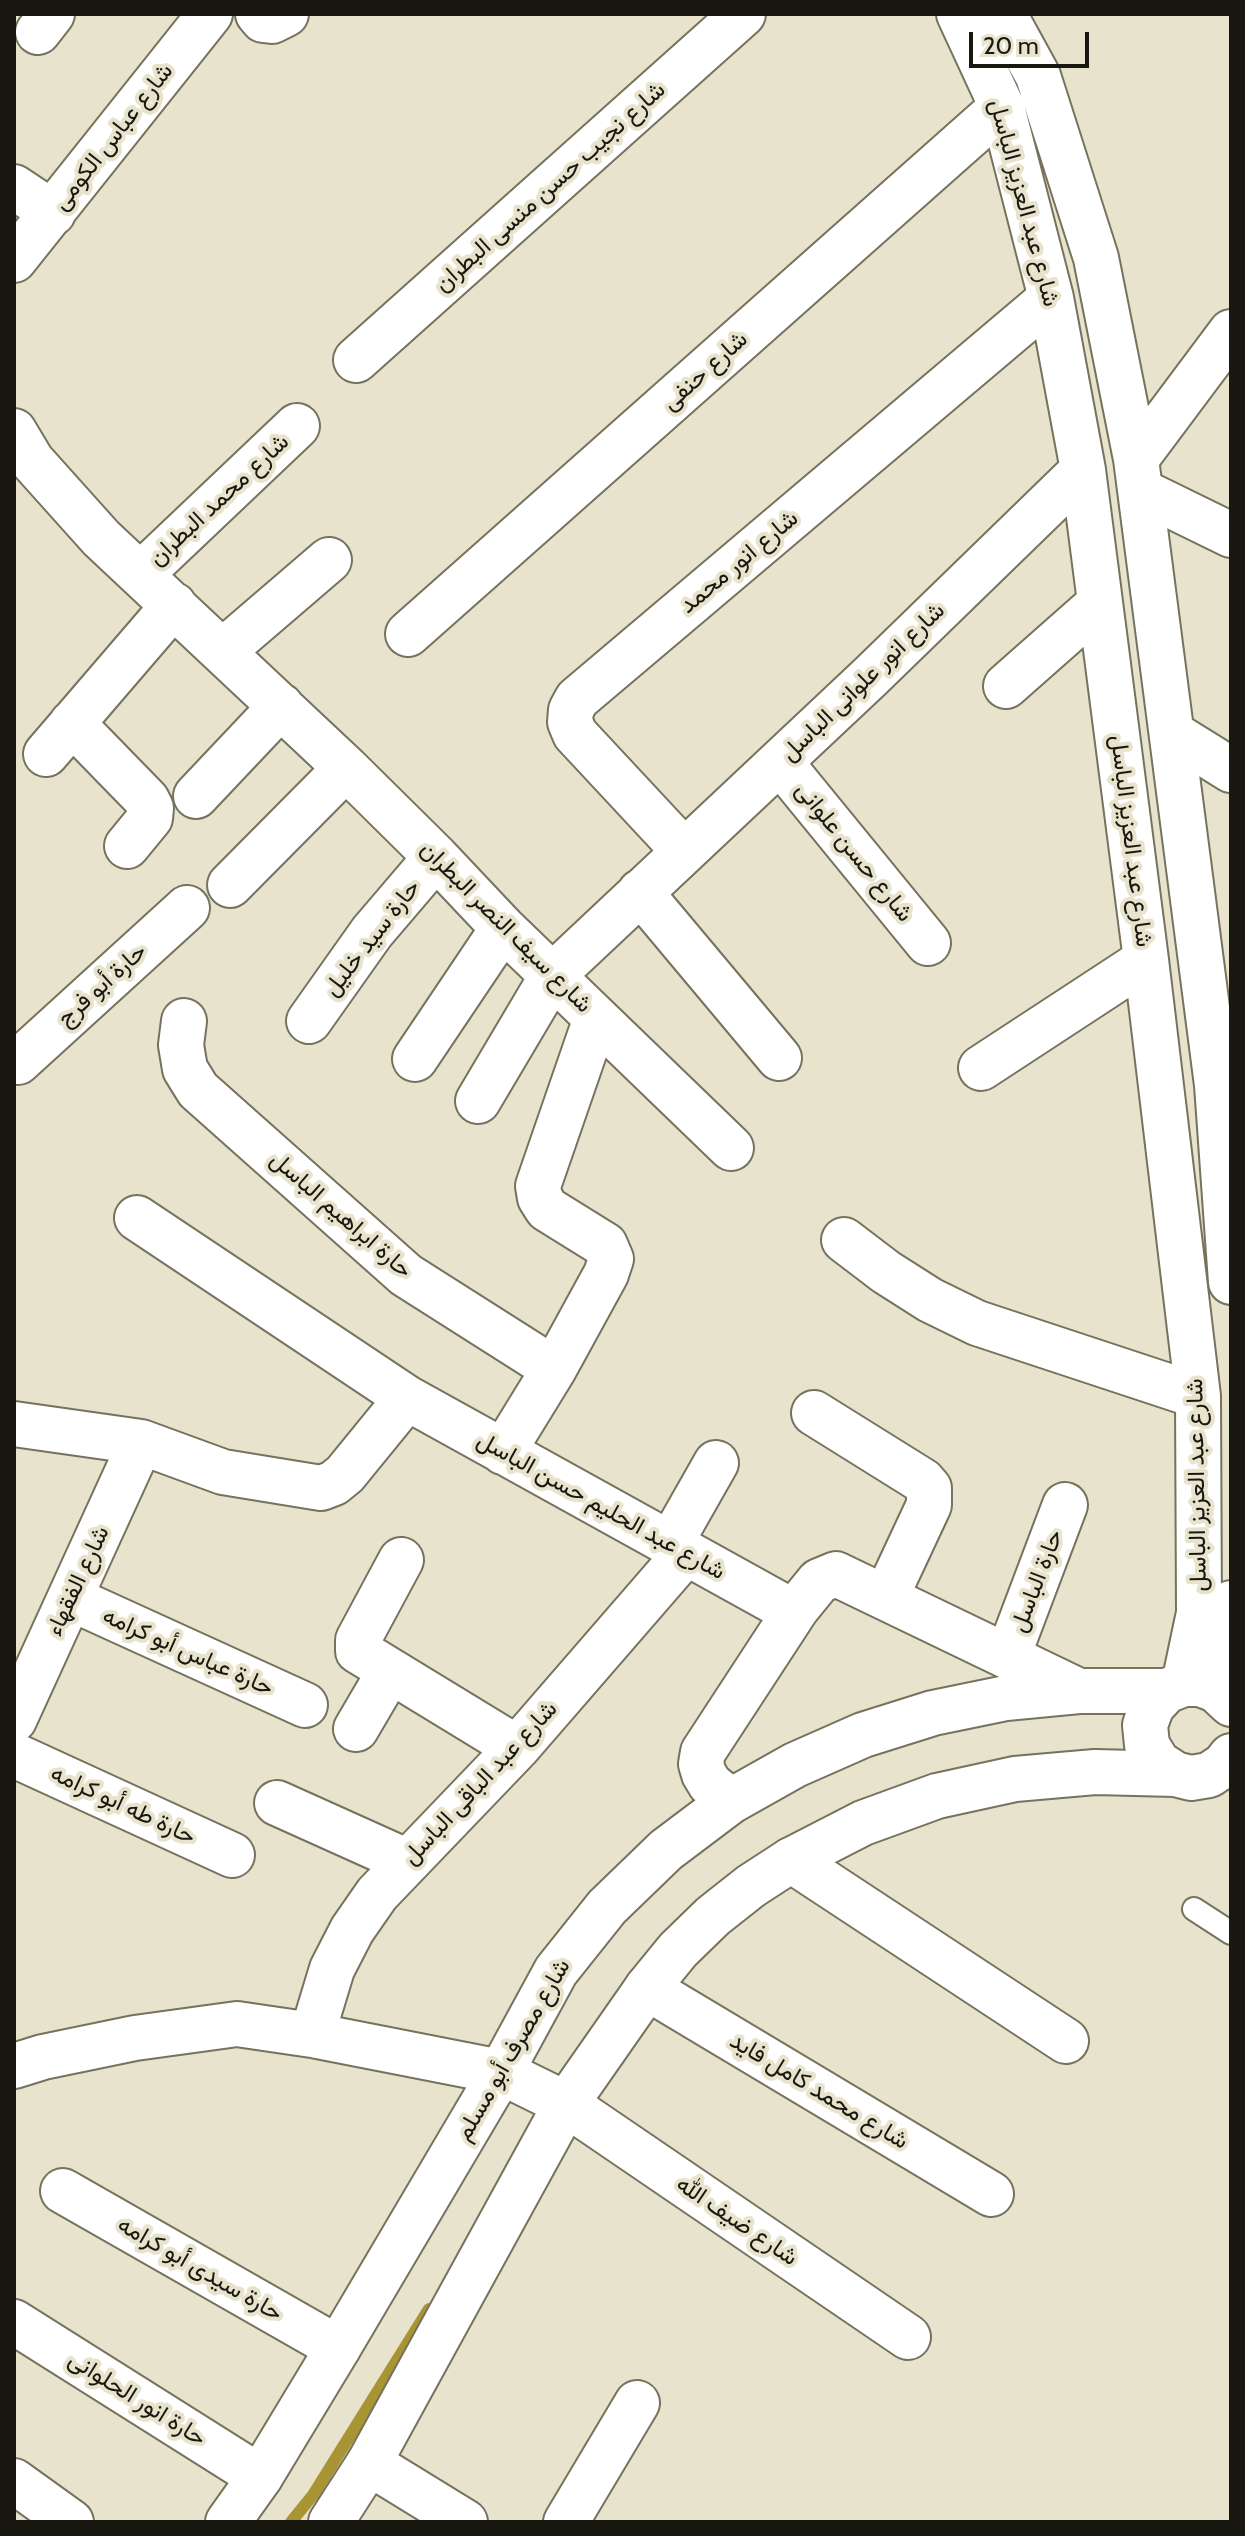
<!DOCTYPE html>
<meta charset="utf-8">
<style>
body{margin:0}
#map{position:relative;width:1245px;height:2536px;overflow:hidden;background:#e8e3cc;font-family:Cabin,sans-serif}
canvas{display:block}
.frame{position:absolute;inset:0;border:16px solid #191810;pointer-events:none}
.scale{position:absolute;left:969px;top:32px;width:120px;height:36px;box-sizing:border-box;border:4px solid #191810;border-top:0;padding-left:10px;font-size:24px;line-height:28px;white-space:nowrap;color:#191810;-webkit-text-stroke:6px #e8e3cc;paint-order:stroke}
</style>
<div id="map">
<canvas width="1245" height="2536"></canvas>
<div class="frame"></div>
<div class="scale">20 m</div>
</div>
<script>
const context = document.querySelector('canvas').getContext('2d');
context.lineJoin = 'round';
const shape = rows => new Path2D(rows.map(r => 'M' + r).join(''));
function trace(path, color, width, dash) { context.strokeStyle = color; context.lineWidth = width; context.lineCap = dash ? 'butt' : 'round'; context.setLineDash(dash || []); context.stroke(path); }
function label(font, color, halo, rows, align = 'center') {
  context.font = font + ' Cabin,Vazirmatn,sans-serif'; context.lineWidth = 8; context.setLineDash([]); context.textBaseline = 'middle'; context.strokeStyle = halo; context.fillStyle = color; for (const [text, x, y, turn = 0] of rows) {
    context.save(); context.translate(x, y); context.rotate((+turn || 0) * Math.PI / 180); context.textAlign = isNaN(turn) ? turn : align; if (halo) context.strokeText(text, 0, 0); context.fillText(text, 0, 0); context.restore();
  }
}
trace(shape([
 [291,2522,313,2495,429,2309]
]), '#a99433', 12);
const lane = shape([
 [1194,1909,1231,1933]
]);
const street = shape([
 [258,14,263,20,272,21,286,14],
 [959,14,1002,107,1051,298,1083,470,1146,960,1198,1396,1199,1613,1184,1684],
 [1004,14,1038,76,1096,258,1136,459,1217,1085,1231,1282],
 [38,32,52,14],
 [14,187,53,213],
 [14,260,210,14],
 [356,360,743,14],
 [14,431,32,461,101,538,346,768,436,857,503,928,731,1148],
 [1136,459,1231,332],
 [1141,491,1231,535],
 [141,574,297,426],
 [408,634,1002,107],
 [223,651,329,560],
 [1006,686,1100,603],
 [72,723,147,800,151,808,150,818,127,846],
 [1173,734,1231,770],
 [46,754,174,605],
 [780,762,928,943],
 [196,796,281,706],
 [684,851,575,734,570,722,571,710,577,699,1051,298],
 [230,885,346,768],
 [640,892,779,1058],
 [184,1021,181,1045,185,1069,198,1090,406,1275,554,1369],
 [309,1021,372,932,436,857],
 [415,1059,503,928],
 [18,1062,187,908],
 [981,1068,1146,960],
 [478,1101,552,976,870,677,1083,470],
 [137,1218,407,1398,786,1608,797,1608,819,1581,836,1574,1079,1691],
 [844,1240,886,1272,930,1300,977,1323,1198,1396],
 [814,1413,923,1481,929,1488,929,1505,886,1597],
 [14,1424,141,1442,223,1472,321,1488,334,1483,345,1474,407,1398],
 [503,1452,554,1369,606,1274,611,1259,605,1245,547,1209,540,1198,538,1186,596,1018],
 [670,1544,716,1463],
 [401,1560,358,1640,358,1651,517,1748],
 [70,1598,305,1705],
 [1008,1656,1065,1505],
 [1229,1701,1231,1603],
 [14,1720,141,1442],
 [356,1729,390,1671],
 [14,1755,232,1855],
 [731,1801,710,1784,704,1774,701,1764,703,1752,797,1608],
 [277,1803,406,1861],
 [791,1860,1066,2041],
 [647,1988,991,2194],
 [312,2035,332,1969,352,1930,377,1894,517,1748,686,1553],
 [14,2066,43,2057,135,2038,237,2024,312,2035,501,2072,566,2104,908,2337],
 [63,2191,338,2348],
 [14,2322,260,2477],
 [369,2463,465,2522],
 [14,2481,71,2522],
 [566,2522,637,2403]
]);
const secondary = shape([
 [1231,1704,1216,1690,1200,1684,1184,1684,1166,1691,1152,1706,1145,1725,1147,1745,1158,1763,1175,1774,1191,1778,1209,1775,1224,1765,1231,1756],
 [228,2522,260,2477,338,2348,501,2072,556,1971,607,1907,666,1850,731,1801,795,1765,863,1735,933,1713,1006,1698,1079,1691,1166,1691],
 [331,2522,369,2463,566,2104,647,1988,678,1950,713,1916,751,1886,791,1860,863,1823,937,1796,1015,1779,1095,1772,1175,1774]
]);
trace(lane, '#76725d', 26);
trace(street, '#76725d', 48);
trace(secondary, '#76725d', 48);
trace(lane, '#fff', 22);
trace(street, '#fff', 44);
trace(secondary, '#fff', 44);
label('24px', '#191810', '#e8e3cc', [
 ["شارع عباس الكومى",113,137,-52],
 ["شارع نجيب حسن منسى البطران",550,187,-42],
 ["شارع عبد العزيز الباسل",1024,203,75],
 ["شارع حنفى",705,371,-42],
 ["شارع محمد البطران",219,500,-43],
 ["شارع انور محمد",739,562,-40],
 ["شارع انور علوانى الباسل",863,682,-44],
 ["شارع عبد العزيز الباسل",1131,841,83],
 ["شارع حسن علوانى",854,852,51],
 ["شارع سيف النصر البطران",506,927,45],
 ["حارة سيد خليل",372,938,-52],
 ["حارة أبو فرج",102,985,-42],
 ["حارة ابراهيم الباسل",341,1215,41],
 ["شارع عبد العزيز الباسل",1197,1485,-91],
 ["شارع عبد الحليم حسن الباسل",601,1506,29],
 ["شارع الفقهاء",78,1581,-65],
 ["حارة الباسل",1037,1581,-69],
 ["حارة عباس أبو كرامه",188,1652,24],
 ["شارع عبد الباقى الباسل",480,1783,-47],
 ["حارة طه أبو كرامه",123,1805,25],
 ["شارع مصرف أبو مسلم",513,2050,-60],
 ["شارع محمد كامل فايد",819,2091,31],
 ["شارع ضيف الله",737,2221,34],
 ["حارة سيدى أبو كرامه",200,2269,30],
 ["حارة انور الحلوانى",137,2399,32]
]);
</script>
